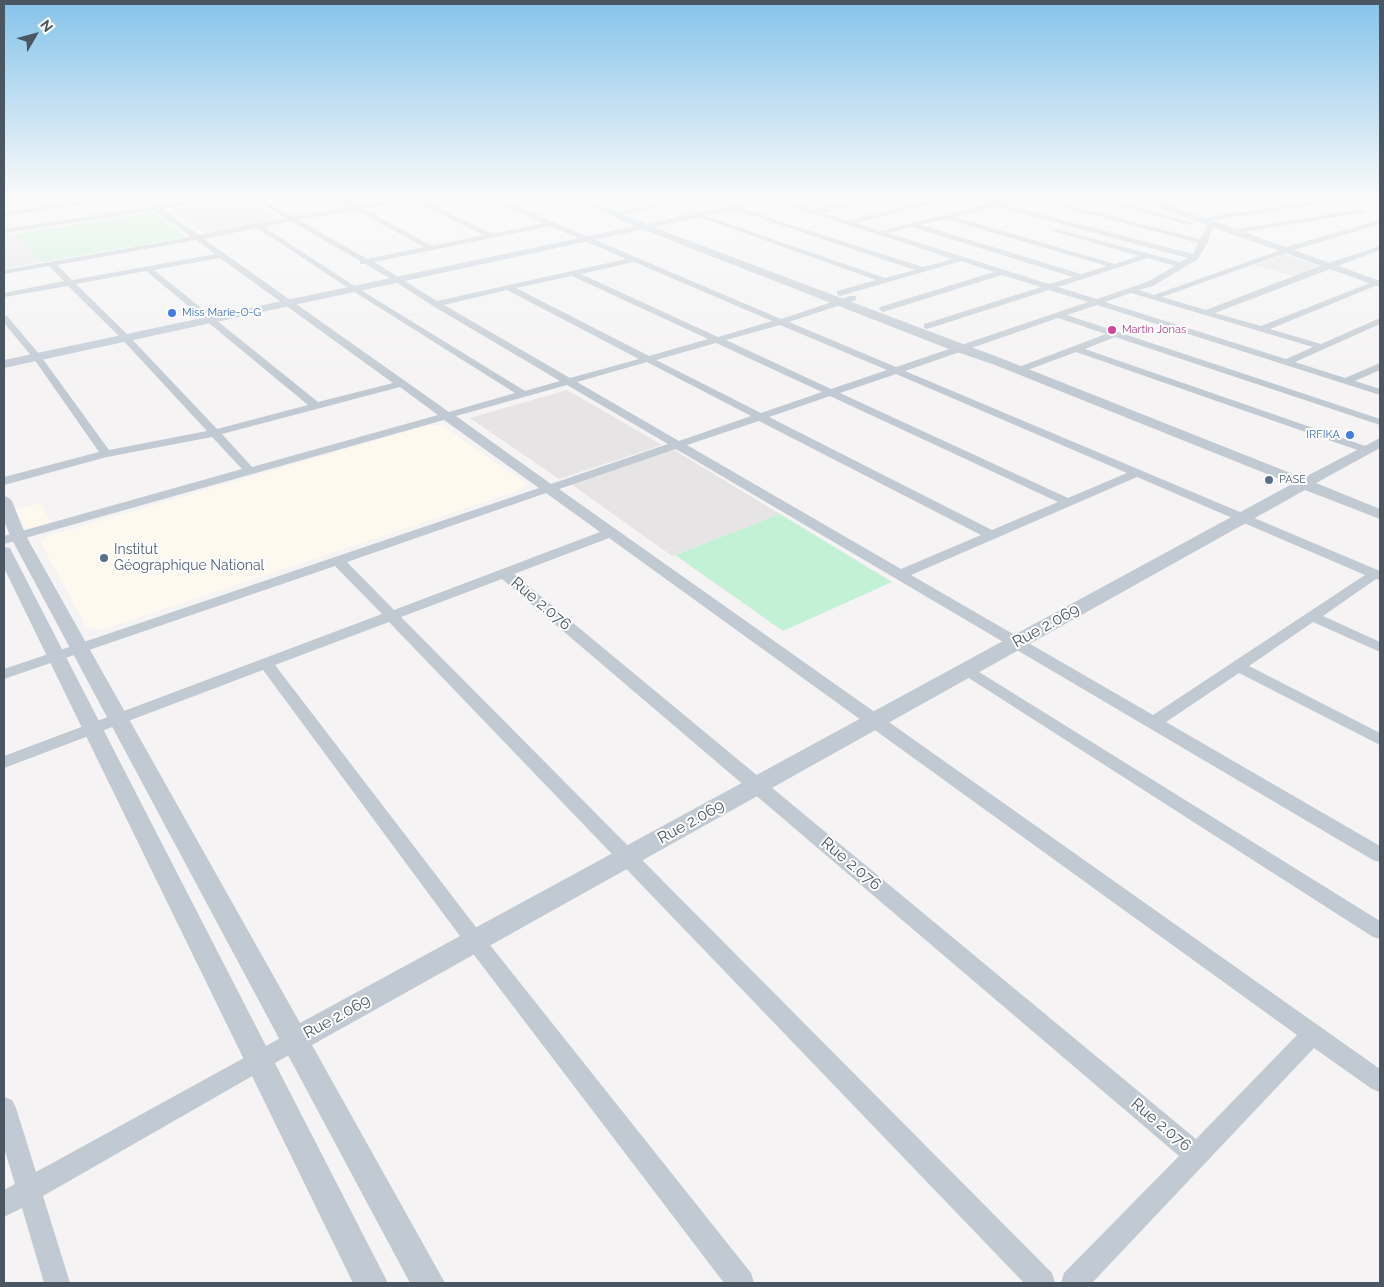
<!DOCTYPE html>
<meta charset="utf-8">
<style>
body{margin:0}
#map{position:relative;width:1384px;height:1287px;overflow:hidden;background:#f5f3f3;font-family:Raleway,sans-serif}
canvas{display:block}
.frame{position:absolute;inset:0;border:5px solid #4a5661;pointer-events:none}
.north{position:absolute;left:10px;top:10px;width:50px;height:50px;-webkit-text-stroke:4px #fff;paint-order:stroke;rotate:52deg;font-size:14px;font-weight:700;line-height:20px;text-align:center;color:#4a5661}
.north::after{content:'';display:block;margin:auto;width:18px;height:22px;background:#4a5661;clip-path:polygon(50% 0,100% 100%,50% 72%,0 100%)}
</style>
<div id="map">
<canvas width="1384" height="1287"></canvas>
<div class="frame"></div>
<div class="north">N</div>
</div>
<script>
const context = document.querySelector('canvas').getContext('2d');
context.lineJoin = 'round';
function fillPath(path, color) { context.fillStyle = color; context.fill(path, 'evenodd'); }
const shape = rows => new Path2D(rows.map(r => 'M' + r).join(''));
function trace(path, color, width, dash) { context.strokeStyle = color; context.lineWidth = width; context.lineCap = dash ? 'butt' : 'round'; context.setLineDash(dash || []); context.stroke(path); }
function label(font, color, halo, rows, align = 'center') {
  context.font = font + ' Raleway,sans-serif'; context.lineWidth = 4; context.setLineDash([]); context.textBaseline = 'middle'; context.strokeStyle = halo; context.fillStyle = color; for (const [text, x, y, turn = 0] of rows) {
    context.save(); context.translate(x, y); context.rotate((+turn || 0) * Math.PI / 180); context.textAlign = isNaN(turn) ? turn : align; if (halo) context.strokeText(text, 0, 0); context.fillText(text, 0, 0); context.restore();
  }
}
fillPath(shape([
 [429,425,442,425,525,483,520,490,101,630,87,628,41,543,48,536],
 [40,503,52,523,27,530,15,510]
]), '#fdf9ef');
fillPath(shape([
 [234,199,245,199,281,221,206,234,171,210],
 [15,234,42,262,4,269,4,235],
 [1284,254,1319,266,1295,276,1253,265],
 [567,390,662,445,559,479,470,418],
 [674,450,780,514,672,556,571,484]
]), '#e6e4e5');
fillPath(shape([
 [148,213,154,213,187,237,42,262,15,234],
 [780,514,892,582,783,631,675,555]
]), '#c3f1d5');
trace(shape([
 [335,199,351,208],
 [1326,203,1344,200],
 [603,208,645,224]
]), '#90daee', 2);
fillPath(shape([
 [96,199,117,199,4,216,4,212,96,199],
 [140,199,148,199,157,206,201,199,221,199,162,209,199,235,285,218,254,199,263,199,293,217,350,207,337,199,346,199,358,206,396,199,421,199,492,234,543,223,489,199,499,199,781,319,850,296,856,296,856,300,789,322,896,367,1088,302,1049,290,927,329,924,328,924,324,1041,287,1002,275,883,312,879,309,880,307,994,272,961,261,840,296,837,295,837,291,876,280,699,217,699,215,703,215,885,278,915,270,733,209,738,208,923,267,953,259,772,200,780,199,814,210,862,199,876,199,822,213,848,221,938,199,951,199,856,223,880,231,989,204,974,199,987,199,998,202,1010,199,1023,199,1006,205,1193,254,1198,243,1064,207,1067,205,1200,239,1208,222,1214,222,1208,242,1198,259,1153,286,1139,290,1154,295,1281,250,1282,248,1380,220,1380,224,1291,251,1162,297,1206,310,1325,264,1380,246,1380,250,1215,313,1261,326,1380,279,1380,284,1270,329,1321,344,1380,318,1380,324,1295,362,1345,378,1380,363,1380,370,1355,381,1380,389,1380,395,1097,305,1067,315,1380,419,1380,425,1115,337,1085,349,1371,448,1373,450,1371,452,1363,452,1076,352,1022,372,1016,372,1016,368,1106,334,1058,318,905,371,1380,571,1380,580,1376,579,1323,616,1380,642,1380,652,1313,622,1249,666,1380,733,1380,745,1239,673,1166,722,1380,846,1380,862,1373,860,676,449,559,489,1380,1069,1380,1092,1372,1089,1314,1048,1092,1283,1061,1283,1064,1273,1179,1156,502,579,401,617,1052,1273,1055,1283,1024,1283,389,622,275,665,482,935,751,1273,754,1283,724,1283,468,947,263,670,4,768,4,756,382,614,335,566,4,679,4,669,539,488,444,420,4,544,4,536,242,469,212,437,107,457,4,485,4,477,99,452,34,359,4,323,4,315,7,316,40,355,109,450,207,431,120,337,68,286,4,297,4,293,64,281,49,266,4,274,4,270,191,237,155,211,4,233,4,229,150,207,140,199],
 [413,201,484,235,432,246,364,209,413,201],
 [997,207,1188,258,1180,262,1057,229,1053,231,1139,256,1115,264,955,217,997,207],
 [356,210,424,247,367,259,299,220,356,210],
 [946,219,1107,266,1081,274,921,225,946,219],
 [291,221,360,261,360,264,365,264,396,282,433,306,560,381,525,391,356,287,264,227,291,221],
 [550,226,626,259,437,301,374,262,550,226],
 [912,227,1073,277,1049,284,888,233,912,227],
 [257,228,353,291,515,393,449,412,204,239,257,228],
 [196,240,215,254,72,280,57,265,196,240],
 [220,258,393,383,318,402,154,270,220,258],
 [1148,258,1175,266,1147,282,1097,299,1058,287,1148,258],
 [634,262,772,321,718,337,581,274,634,262],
 [146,271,308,405,217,429,126,333,76,284,146,271],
 [572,276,708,339,649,356,516,288,572,276],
 [507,290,639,359,570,378,444,305,507,290],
 [1131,293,1313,347,1286,359,1105,302,1131,293],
 [780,325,887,370,831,389,726,340,780,325],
 [716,343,822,392,761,413,656,360,716,343],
 [647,362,751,416,679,441,577,382,647,362],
 [896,374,1127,473,1068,498,840,393,896,374],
 [567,385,668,444,551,484,456,416,567,385],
 [400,387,438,415,252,467,222,434,400,387],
 [830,396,1058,502,992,530,769,417,830,396],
 [759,421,981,535,901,569,687,445,759,421],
 [1137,477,1365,575,1153,715,911,575,1137,477],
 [546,493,600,532,394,610,347,562,546,493],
 [609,538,1297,1035,1196,1139,514,574,609,538],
 [571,199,581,199,646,226,639,228,571,199],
 [677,199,692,199,626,214,623,212,677,199],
 [1093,199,1106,199,1194,223,1190,225,1093,199],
 [1194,199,1213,199,1165,208,1162,206,1194,199],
 [1321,201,1323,202,1323,204,1200,222,1196,220,1200,218,1321,201],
 [1363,209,1365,210,1365,212,1232,234,1228,232,1232,230,1363,209],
 [966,665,971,667,1380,921,1380,939,1373,937,961,673,958,670,961,667,966,665],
 [295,1030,303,1033,306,1040,303,1047,43,1196,70,1283,44,1283,22,1208,4,1217,4,1190,15,1184,4,1148,4,1097,12,1100,16,1108,36,1172,295,1030]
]), '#c1cad2');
fillPath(shape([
 [1134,199,1149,199,1175,207,1380,281,1380,287,1134,199],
 [642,223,1003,359,1303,478,1380,438,1380,448,1316,483,1380,509,1380,519,1305,490,312,1045,445,1283,410,1283,10,536,4,520,4,496,9,498,12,501,26,536,300,1023,1292,484,995,365,954,351,639,228,638,226,642,223],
 [4,547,10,548,12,552,388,1283,353,1283,4,568,4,547]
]), '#c1cad2');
fillPath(shape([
 [763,199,783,199,4,368,4,360,763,199]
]), '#c1cbd6');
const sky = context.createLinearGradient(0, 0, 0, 380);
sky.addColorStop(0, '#85c3ea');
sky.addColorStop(0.52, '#fafafa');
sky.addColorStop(1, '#fafafa00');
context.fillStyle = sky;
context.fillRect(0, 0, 1384, 380);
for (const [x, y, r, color] of [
 [172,313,5,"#3f7fe0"],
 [1112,330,5,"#d1479c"],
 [1350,435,5,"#3f7fe0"],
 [1269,480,5,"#5c6f8a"],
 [104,558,5,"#5c6f8a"]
]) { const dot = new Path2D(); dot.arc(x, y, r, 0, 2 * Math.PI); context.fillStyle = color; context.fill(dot); trace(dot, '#fff', 2); }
label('11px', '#366cbe', '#fff', [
 ["Miss Marie-O-G",182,313],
 ["IRFIKA",1340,435,"right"]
], 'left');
label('11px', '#b23c85', '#fff', [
 ["Martin Jonas",1122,330]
], 'left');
label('11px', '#4e5e75', '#fff', [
 ["PASE",1279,480]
], 'left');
label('14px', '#4e5e75', '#fff', [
 ["Institut",114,550],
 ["Géographique National",114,566]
], 'left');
label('16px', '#4a5661', '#fff', [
 ["Rue 2.076",541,604,40],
 ["Rue 2.069",1046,626,-29],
 ["Rue 2.069",691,822,-29],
 ["Rue 2.076",851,864,40],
 ["Rue 2.069",337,1017,-29],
 ["Rue 2.076",1161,1125,40]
]);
</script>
